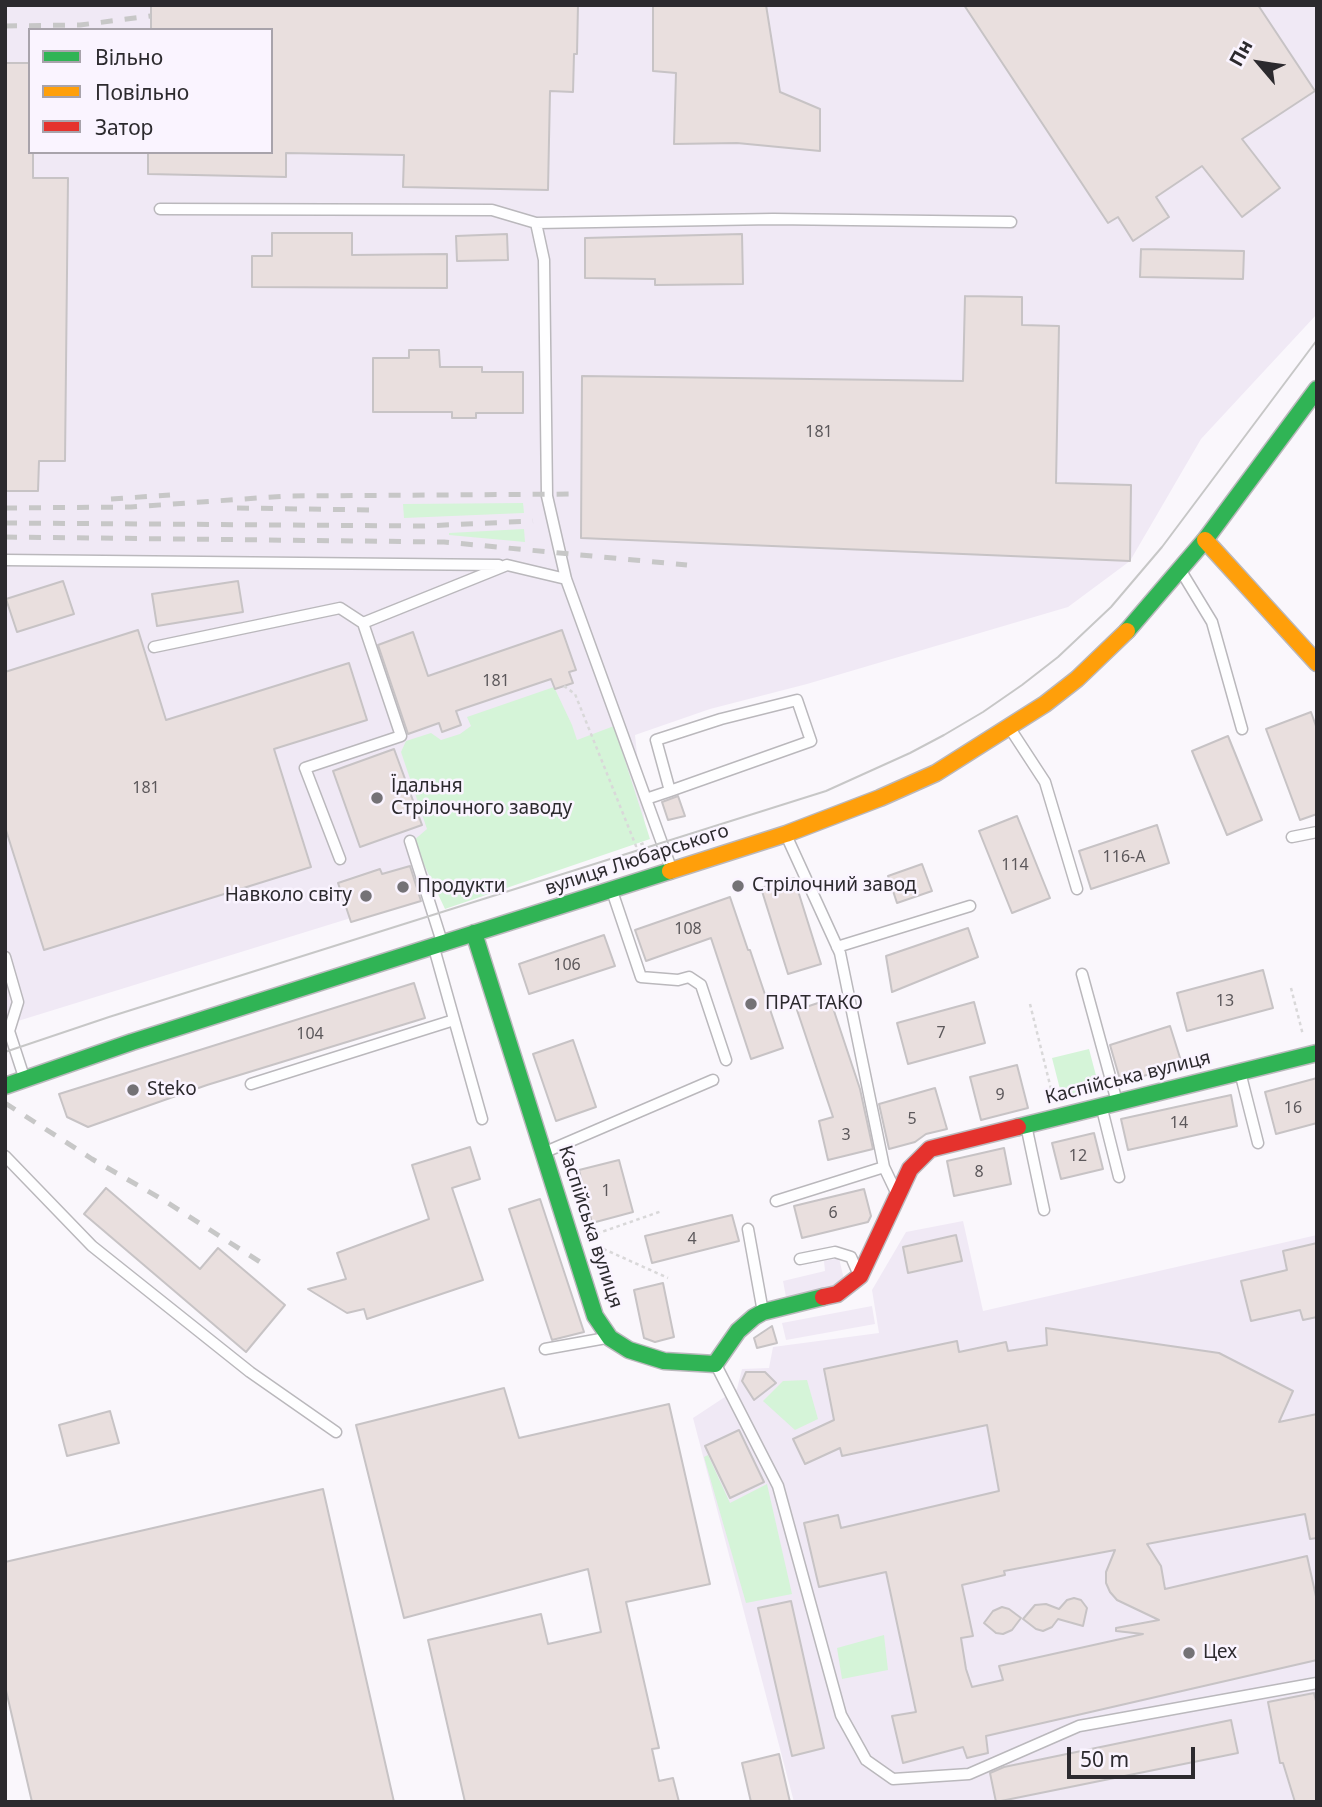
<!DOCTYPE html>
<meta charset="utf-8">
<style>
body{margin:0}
#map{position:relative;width:1322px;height:1807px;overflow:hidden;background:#faf7fc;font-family:"Noto Sans",sans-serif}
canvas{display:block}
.frame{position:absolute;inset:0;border:7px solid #2c2a2e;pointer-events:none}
.legend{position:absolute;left:28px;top:28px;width:245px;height:126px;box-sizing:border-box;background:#faf4ff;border:2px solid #a8a3ab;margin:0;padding:9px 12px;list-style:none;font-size:21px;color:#2c2a2e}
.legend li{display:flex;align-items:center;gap:14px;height:35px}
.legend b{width:35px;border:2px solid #a8a3ab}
.north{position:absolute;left:1224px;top:28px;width:70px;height:70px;-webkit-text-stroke:5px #faf4ff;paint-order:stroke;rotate:299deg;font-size:19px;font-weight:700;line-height:28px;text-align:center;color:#2c2a2e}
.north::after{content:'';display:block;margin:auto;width:24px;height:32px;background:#2c2a2e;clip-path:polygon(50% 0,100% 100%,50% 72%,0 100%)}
.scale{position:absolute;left:1067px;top:1747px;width:128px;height:32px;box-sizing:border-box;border:4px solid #2c2a2e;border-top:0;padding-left:9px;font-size:21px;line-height:24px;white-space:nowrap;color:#2c2a2e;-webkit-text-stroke:5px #faf4ff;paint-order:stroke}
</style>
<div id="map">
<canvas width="1322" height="1807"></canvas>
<div class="frame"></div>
<ul class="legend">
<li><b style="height:9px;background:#30b455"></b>Вільно</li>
<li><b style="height:9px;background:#ff9f0a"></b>Повільно</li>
<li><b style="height:9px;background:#e5322d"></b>Затор</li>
</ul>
<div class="north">Пн</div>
<div class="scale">50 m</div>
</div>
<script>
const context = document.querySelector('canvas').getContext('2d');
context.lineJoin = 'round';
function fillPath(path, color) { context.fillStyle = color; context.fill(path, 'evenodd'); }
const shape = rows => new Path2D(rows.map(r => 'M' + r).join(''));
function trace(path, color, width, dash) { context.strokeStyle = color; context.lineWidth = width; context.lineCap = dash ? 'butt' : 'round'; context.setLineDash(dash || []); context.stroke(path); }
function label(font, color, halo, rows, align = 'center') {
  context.font = font + ' "Noto Sans",sans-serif'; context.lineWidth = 5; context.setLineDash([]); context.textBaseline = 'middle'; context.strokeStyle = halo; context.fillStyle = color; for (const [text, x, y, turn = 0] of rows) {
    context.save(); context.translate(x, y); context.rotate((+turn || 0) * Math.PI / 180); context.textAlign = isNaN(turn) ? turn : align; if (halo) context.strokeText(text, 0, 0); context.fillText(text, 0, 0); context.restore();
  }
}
fillPath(shape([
 [5,5,1317,5,1317,314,1201,439,1130,561,1068,607,807,684,710,709,635,735,645,827,5,1025],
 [30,30,271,30,271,152,30,152],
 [963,1221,983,1311,1317,1235,1317,1802,794,1802,693,1418,737,1389,742,1369,769,1368,773,1347,879,1333,872,1290,906,1232],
 [839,1258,845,1284,786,1297,783,1281,825,1271,824,1261],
 [872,1306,875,1324,786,1340,782,1323]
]), '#f0e9f5');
fillPath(shape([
 [523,503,524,513,404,518,403,504],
 [524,529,525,542,449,535,449,533],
 [554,687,572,725,577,740,614,726,650,839,445,909,413,841,427,829,401,752,406,741,431,733,441,740,460,734,471,726,467,717],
 [1089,1049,1099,1087,1062,1097,1052,1058],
 [807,1380,818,1419,795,1430,763,1401,783,1381],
 [708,1455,730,1503,767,1484,792,1594,746,1603,704,1457],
 [884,1635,888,1670,842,1679,837,1648]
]), '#d5f4d8');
const building = shape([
 [151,5,578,5,577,54,574,54,573,92,550,91,548,190,403,187,404,155,286,153,286,177,148,174,148,152,271,152,271,30,151,30,151,5],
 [653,5,766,5,780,92,820,109,820,151,737,143,674,144,676,73,653,71,653,5],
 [964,5,1258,5,1315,91,1242,139,1280,188,1242,217,1202,166,1156,197,1169,217,1133,241,1118,217,1108,223,964,5],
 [5,63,30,63,30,152,33,152,33,178,68,178,65,461,39,461,38,491,5,491,5,63],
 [272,233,352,233,352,255,447,254,447,288,252,287,252,256,272,256,272,233],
 [507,234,508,260,457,261,456,236,507,234],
 [742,234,743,284,655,285,655,279,585,278,585,238,742,234],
 [1141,249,1244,251,1243,279,1140,277,1141,249],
 [965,296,1022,297,1022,325,1059,326,1056,483,1131,485,1130,561,581,538,582,376,963,381,965,296],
 [409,350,439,350,440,367,482,367,482,372,523,372,523,413,476,413,476,418,452,418,452,412,373,412,373,358,409,358,409,350],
 [63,581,74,614,17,632,6,599,63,581],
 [238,581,243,612,157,626,152,594,238,581],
 [138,630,166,720,349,663,367,720,274,749,311,867,44,950,5,827,5,672,138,630],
 [562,630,576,670,569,672,573,683,555,689,551,679,456,711,461,725,442,732,439,723,408,734,378,645,413,632,428,676,562,630],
 [1311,712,1317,729,1317,814,1300,820,1266,729,1311,712],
 [1228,736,1262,820,1227,835,1192,751,1228,736],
 [394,749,422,825,360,847,333,771,394,749],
 [678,796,685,816,668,820,662,802,678,796],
 [1017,816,1050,898,1012,913,979,831,1017,816],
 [1157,825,1169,863,1091,889,1079,851,1157,825],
 [922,864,932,891,897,903,888,876,922,864],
 [410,866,421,901,351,922,338,883,380,869,382,874,410,866],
 [794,878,821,964,788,974,761,888,794,878],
 [730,897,748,950,750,950,783,1048,751,1059,711,938,646,961,635,930,730,897],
 [968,928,978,957,892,992,886,956,968,928],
 [604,935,615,966,529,994,519,964,604,935],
 [1263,970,1273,1008,1187,1031,1177,993,1263,970],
 [414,983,425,1018,207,1085,88,1127,67,1117,59,1094,414,983],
 [830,999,860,1089,873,1149,828,1160,819,1121,833,1117,797,1010,830,999],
 [974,1002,985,1043,908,1064,897,1023,974,1002],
 [1170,1026,1182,1064,1121,1083,1110,1045,1170,1026],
 [573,1040,596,1107,556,1121,533,1054,573,1040],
 [1017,1065,1028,1108,981,1120,970,1077,1017,1065],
 [1317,1078,1317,1123,1276,1134,1265,1092,1317,1078],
 [935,1088,947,1129,926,1134,915,1142,889,1149,879,1104,935,1088],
 [1231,1095,1237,1126,1128,1150,1121,1119,1231,1095],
 [1094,1133,1103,1169,1061,1179,1052,1143,1094,1133],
 [470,1147,480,1179,452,1188,483,1280,367,1319,364,1309,347,1313,308,1289,346,1279,337,1253,429,1219,412,1165,470,1147],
 [1004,1148,1011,1184,954,1196,947,1161,1004,1148],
 [619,1160,633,1212,592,1223,579,1170,619,1160],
 [106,1188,200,1269,218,1248,285,1305,246,1352,84,1214,106,1188],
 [864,1189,871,1216,868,1222,802,1238,794,1206,864,1189],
 [540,1199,584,1332,552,1340,509,1209,540,1199],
 [732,1215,739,1241,652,1263,645,1236,732,1215],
 [956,1235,962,1261,908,1273,903,1247,956,1235],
 [1317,1243,1317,1317,1303,1320,1300,1310,1251,1321,1241,1281,1287,1270,1283,1251,1317,1243],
 [663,1283,674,1337,655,1342,644,1338,634,1290,663,1283],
 [772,1326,777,1343,757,1348,754,1338,772,1326],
 [1046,1328,1219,1353,1293,1391,1279,1422,1317,1414,1317,1538,1310,1539,1305,1514,1147,1544,1161,1566,1165,1589,1307,1556,1317,1601,1317,1660,986,1736,988,1753,967,1758,963,1747,903,1763,892,1716,916,1712,886,1572,819,1587,804,1523,838,1515,841,1528,999,1491,987,1425,842,1456,840,1448,805,1464,793,1439,834,1420,824,1369,957,1341,959,1352,1006,1342,1008,1351,1047,1345,1046,1328],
 [1115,1550,1106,1572,1106,1583,1110,1592,1117,1600,1159,1620,1116,1628,1116,1631,1143,1634,999,1666,1003,1680,972,1687,966,1669,961,1638,973,1636,962,1585,1005,1575,1004,1571,1115,1550],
 [746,1372,765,1372,776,1383,754,1400,742,1381,746,1372],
 [504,1388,519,1438,669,1404,710,1584,626,1602,659,1748,652,1749,659,1781,673,1778,679,1802,465,1802,428,1640,541,1614,548,1644,601,1632,588,1569,404,1618,356,1425,504,1388],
 [110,1411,119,1443,67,1456,59,1425,110,1411],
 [739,1430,764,1482,730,1498,705,1446,739,1430],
 [323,1489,394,1802,32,1802,5,1686,5,1562,323,1489],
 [1074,1598,1081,1600,1087,1608,1083,1626,1058,1619,1052,1627,1043,1631,1036,1629,1023,1619,1035,1605,1046,1604,1059,1609,1067,1600,1074,1598],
 [791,1601,824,1748,792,1756,758,1608,791,1601],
 [1002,1607,1009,1609,1021,1618,1012,1630,1003,1634,996,1633,984,1623,993,1611,1002,1607],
 [1314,1693,1317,1705,1317,1802,1295,1802,1283,1763,1280,1763,1268,1702,1314,1693],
 [1231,1720,1238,1753,996,1802,990,1773,1004,1767,1231,1720],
 [779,1754,790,1802,751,1802,742,1763,779,1754]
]);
fillPath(building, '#e9dfde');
trace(building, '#c7c3c5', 2);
const lane = shape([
 [160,209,492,210,536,223,544,260,547,496,566,579,671,868],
 [536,223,773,219,1011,222],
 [5,560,499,565],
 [1181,571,1212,622,1242,729],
 [154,647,340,608,363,623],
 [1011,730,1045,782,1077,889],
 [646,799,670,791,811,741,797,700,721,719,656,740,670,791],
 [786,835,840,953,884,1167,895,1190],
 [1292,837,1317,832],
 [410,841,442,942],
 [340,859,305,768,401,736,363,623,507,565,566,579],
 [612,891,641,977,678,980,689,977,701,985,726,1060],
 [837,947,970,906],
 [434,948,482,1119],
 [5,957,18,1002,9,1031,24,1077],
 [1082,974,1117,1102],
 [1240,1072,1258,1143],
 [251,1084,454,1020],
 [1102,1109,1119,1177],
 [1026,1125,1044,1210],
 [543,1153,713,1080],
 [5,1156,92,1246,250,1372,336,1432],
 [776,1201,884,1167],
 [748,1229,763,1312],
 [800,1259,835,1252,851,1257,858,1273],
 [545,1349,606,1338],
 [716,1365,778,1486,841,1715,866,1760,893,1779,969,1774,1079,1726,1317,1683]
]);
const fast = shape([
 [1127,631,1205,540,1317,389],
 [474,933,595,1316,610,1338,629,1350,664,1361,715,1364,738,1331,754,1317,763,1312,823,1297],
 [5,1086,132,1042,670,871],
 [1018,1127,1317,1053]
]);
const slow = shape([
 [1205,540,1317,663],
 [670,871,786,834,880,798,936,773,1045,704,1077,679,1127,631]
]);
const jam = shape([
 [823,1297,837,1294,860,1276,910,1169,930,1149,1018,1127]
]);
trace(lane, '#bab8bc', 13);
trace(fast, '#bab8bc', 19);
trace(slow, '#bab8bc', 19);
trace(jam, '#bab8bc', 19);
trace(shape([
 [564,686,575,694,636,846,647,842],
 [1291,988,1303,1035],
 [1030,1004,1053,1097],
 [590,1236,662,1211],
 [597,1246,668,1278]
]), '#d9d8d9', 2.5, [3.5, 3.5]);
trace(lane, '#fefeff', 10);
trace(fast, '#30b455', 16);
trace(slow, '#ff9f0a', 16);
trace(jam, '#e5322d', 16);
trace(shape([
 [5,1052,109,1017,826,791,910,753,944,735,983,712,1022,685,1058,657,1111,607,1162,547,1317,340]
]), '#c7c7c7', 2);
trace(shape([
 [5,26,80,25,151,16],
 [111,499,170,495],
 [5,508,131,507,286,496,580,494],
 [237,508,373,510],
 [5,523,424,526,533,521],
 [5,537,444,542,687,565],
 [5,1103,92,1159,165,1201,260,1262]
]), '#c7c7c7', 5, [12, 12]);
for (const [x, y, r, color] of [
 [377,798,7,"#747276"],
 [738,886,7,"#747276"],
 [403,887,7,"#747276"],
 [366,896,7,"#747276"],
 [751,1004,7,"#747276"],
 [133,1090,7,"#747276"],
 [1189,1653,7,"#747276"]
]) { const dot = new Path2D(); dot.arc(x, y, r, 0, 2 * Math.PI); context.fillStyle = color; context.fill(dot); trace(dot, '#faf4ff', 2.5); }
label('16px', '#5c585b', null, [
 ["181",819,432],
 ["181",496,681],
 ["181",146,788],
 ["116-А",1124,857],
 ["114",1015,865],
 ["108",688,929],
 ["106",567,965],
 ["13",1225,1001],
 ["7",941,1033],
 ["104",310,1034],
 ["9",1000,1095],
 ["16",1293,1108],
 ["5",912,1119],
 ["14",1179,1123],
 ["3",846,1135],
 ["12",1078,1156],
 ["8",979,1172],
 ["1",606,1191],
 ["6",833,1213],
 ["4",692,1239]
]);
label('19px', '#2c2a2e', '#faf4ff', [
 ["Їдальня",391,787],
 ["Стрілочного заводу",391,809],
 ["Стрілочний завод",752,886],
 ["Продукти",417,887],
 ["Навколо світу",352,896,"right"],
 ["ПРАТ ТАКО",765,1004],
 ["Steko",147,1090],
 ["Цех",1203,1653]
], 'left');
label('19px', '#2c2a2e', '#faf4ff', [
 ["вулиця Любарського",637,860,-18],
 ["Каспійська вулиця",1128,1078,-14],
 ["Каспійська вулиця",590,1227,72]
]);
</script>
